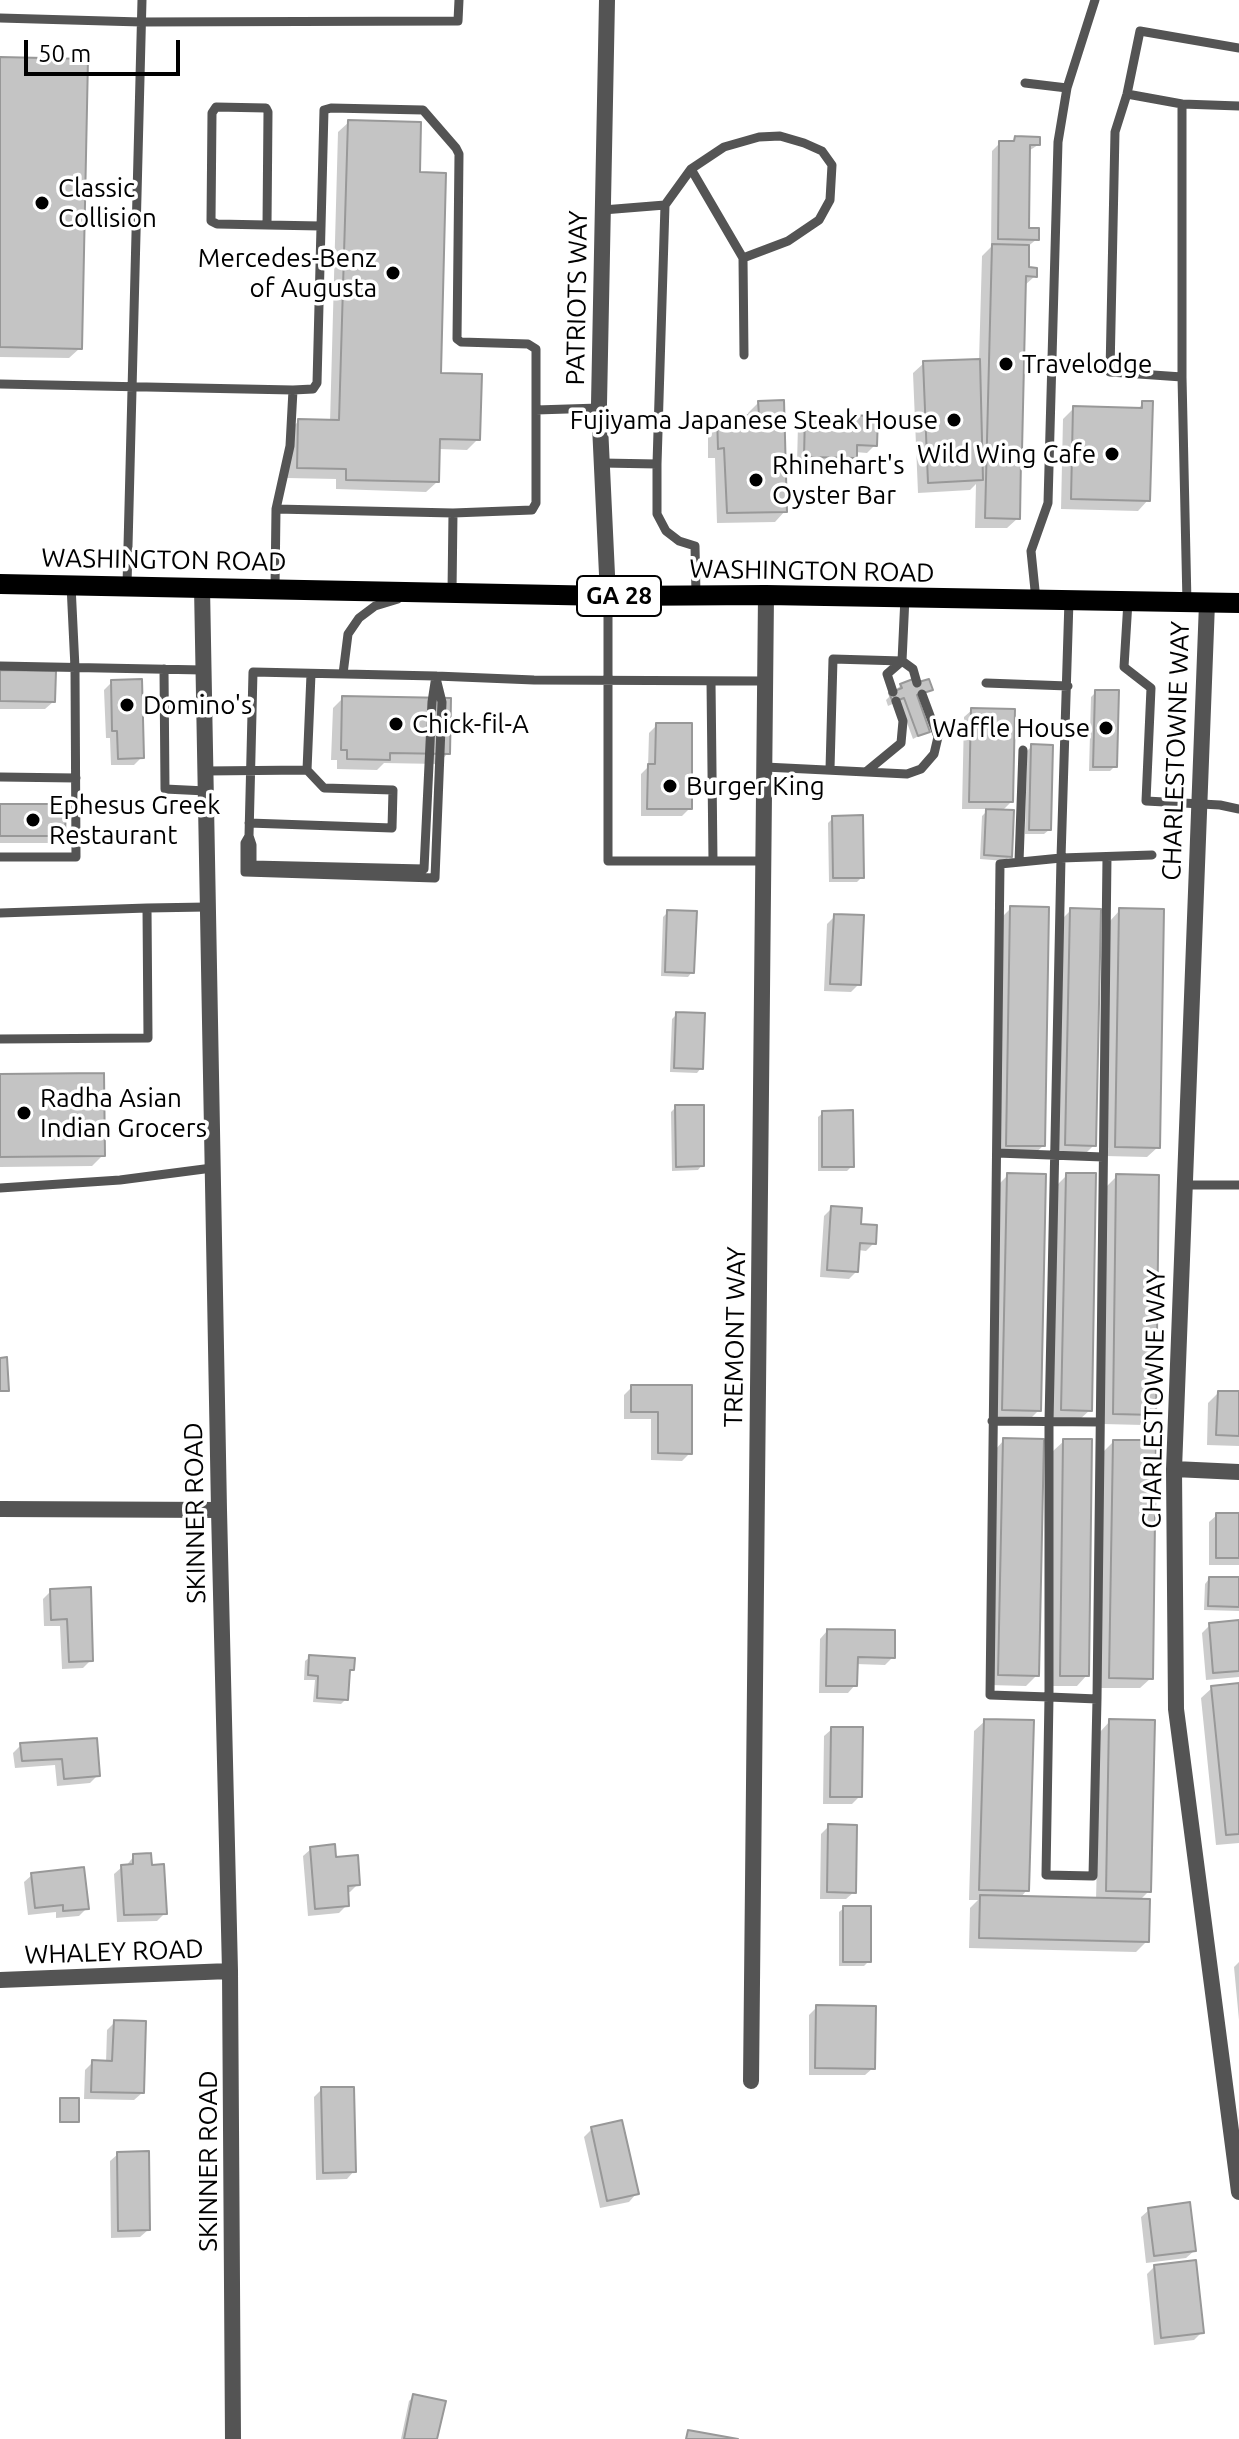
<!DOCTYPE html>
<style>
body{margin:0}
#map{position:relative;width:1239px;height:2439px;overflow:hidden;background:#fff;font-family:Ubuntu,sans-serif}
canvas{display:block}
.scale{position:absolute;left:24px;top:40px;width:156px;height:36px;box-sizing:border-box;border:4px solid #000;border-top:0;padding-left:10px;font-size:24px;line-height:28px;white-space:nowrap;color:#000;-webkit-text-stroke:6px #fff;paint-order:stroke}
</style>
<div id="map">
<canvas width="1239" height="2439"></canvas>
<div class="scale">50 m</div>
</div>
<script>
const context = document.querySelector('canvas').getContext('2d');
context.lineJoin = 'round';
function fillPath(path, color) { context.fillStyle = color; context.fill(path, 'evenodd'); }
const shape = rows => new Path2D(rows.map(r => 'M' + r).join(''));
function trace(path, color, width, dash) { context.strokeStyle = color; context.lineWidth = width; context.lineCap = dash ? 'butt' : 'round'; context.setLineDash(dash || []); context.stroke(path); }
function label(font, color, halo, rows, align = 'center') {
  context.font = font + ' Ubuntu,sans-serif'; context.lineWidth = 7; context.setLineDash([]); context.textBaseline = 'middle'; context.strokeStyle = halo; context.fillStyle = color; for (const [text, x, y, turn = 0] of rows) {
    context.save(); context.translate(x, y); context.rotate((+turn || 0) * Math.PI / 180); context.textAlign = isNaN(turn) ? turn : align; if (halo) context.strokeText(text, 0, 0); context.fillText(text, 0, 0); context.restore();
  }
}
fillPath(shape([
 [0,59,80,348,69,358,0,357],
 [349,122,418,174,439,375,478,439,467,450,438,449,437,482,426,492,336,489,336,479,287,478,288,431,299,421,330,422,338,132],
 [1015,138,1038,145,1027,152,1027,230,1037,239,1027,247,1027,269,1035,276,1024,286,1020,453,1029,457,1019,466,1018,518,1007,528,975,528,976,484,970,490,918,493,913,373,924,363,979,361,982,256,991,247,992,151,1000,143,1011,143],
 [759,402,785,511,775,522,717,523,715,458,708,458,708,429,718,418,748,417,748,413],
 [1143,403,1148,500,1138,511,1061,509,1063,419,1074,408,1137,410],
 [806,416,875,445,867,453,855,452,855,457,847,465,797,464,798,424],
 [0,672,53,702,45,709,0,709],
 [112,682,142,757,134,765,111,765,110,738,106,738,104,690],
 [901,685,930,689,916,698,928,731,913,739,899,701,888,706,886,700],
 [1096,692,1115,766,1110,771,1089,771,1091,697],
 [343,698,448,753,438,764,384,763,377,770,337,769,337,760,331,760,333,708],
 [972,710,1011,802,1001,812,1010,856,1005,861,980,859,982,816,989,809,962,809,964,717],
 [657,725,690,808,682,816,641,816,641,774,648,767,649,733],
 [1032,746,1049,830,1044,834,1025,834,1027,751],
 [0,806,63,835,56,843,0,843],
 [833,818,862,877,857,882,829,882,828,823],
 [1011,908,1043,1146,1032,1156,996,1155,1000,919],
 [1071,910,1094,1145,1083,1156,1055,1155,1060,921],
 [1120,910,1158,1147,1147,1157,1105,1156,1110,921],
 [668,912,692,972,688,977,661,976,663,917],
 [835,916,859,984,851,992,824,991,827,924],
 [677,1014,701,1068,697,1073,670,1072,672,1019],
 [0,1076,103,1155,92,1166,0,1167],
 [676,1107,702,1165,698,1170,672,1171,671,1112],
 [823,1113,852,1166,847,1171,818,1171,818,1117],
 [1008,1175,1039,1410,1029,1420,993,1420,997,1186],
 [1067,1175,1090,1410,1079,1420,1052,1420,1056,1186],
 [1117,1176,1154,1414,1143,1425,1103,1424,1106,1187],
 [832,1208,859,1225,874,1243,866,1251,858,1250,857,1271,849,1279,820,1277,824,1216],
 [632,1387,690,1387,690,1453,682,1461,651,1460,651,1419,624,1419,624,1395],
 [1218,1393,1239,1393,1239,1446,1207,1445,1208,1403],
 [1004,1440,1037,1675,1026,1686,989,1685,994,1451],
 [1064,1441,1087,1675,1077,1686,1051,1686,1053,1451],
 [1113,1442,1151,1678,1140,1688,1099,1688,1103,1452],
 [1217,1515,1239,1515,1239,1565,1209,1565,1209,1522],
 [1209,1579,1239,1579,1239,1611,1204,1610,1205,1584],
 [51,1591,91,1660,83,1668,62,1669,60,1626,44,1626,43,1599],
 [1239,1622,1239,1677,1206,1680,1202,1633,1210,1625],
 [827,1631,893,1657,885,1665,856,1664,855,1685,848,1693,819,1693,820,1639],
 [310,1657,352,1669,348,1674,346,1699,341,1704,313,1702,315,1680,304,1680,305,1661],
 [1239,1685,1239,1843,1216,1845,1201,1698,1212,1688],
 [985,1721,1027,1890,1020,1898,1096,1900,1100,1732,1110,1721,1149,1891,1139,1901,1147,1941,1136,1952,969,1948,970,1908,978,1900,969,1900,974,1731],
 [832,1729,860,1796,852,1804,823,1804,824,1736],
 [96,1740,98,1775,90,1783,57,1786,55,1765,15,1768,13,1753,21,1745],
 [829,1826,854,1892,846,1899,820,1899,821,1834],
 [311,1849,334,1859,358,1884,350,1892,346,1893,347,1905,339,1913,308,1916,303,1856],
 [134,1856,164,1914,157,1921,117,1922,114,1874,122,1867,126,1866],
 [32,1875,87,1908,79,1916,56,1918,56,1912,28,1915,24,1882],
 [844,1908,869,1961,864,1966,839,1966,839,1912],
 [1239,1962,1239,2020,1234,1967],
 [817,2007,873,2068,865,2075,809,2075,809,2015],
 [115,2022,142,2093,134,2100,84,2099,85,2070,93,2062,106,2063,107,2030],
 [322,2089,354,2171,347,2179,316,2180,314,2097],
 [61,2100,77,2121,76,2123,59,2123],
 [592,2129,636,2194,629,2202,600,2208,584,2137],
 [118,2154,148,2230,140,2237,111,2238,110,2161],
 [1149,2210,1194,2251,1186,2258,1146,2263,1141,2217],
 [1154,2267,1201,2333,1194,2340,1154,2345,1147,2274],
 [414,2396,435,2439,401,2439,409,2401]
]), '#0003');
const building = shape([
 [0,57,88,59,82,349,0,347,0,57],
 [348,120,421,122,420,172,446,173,441,373,482,374,480,440,440,439,439,482,346,480,346,469,297,468,298,419,339,420,348,120],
 [1015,136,1040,137,1040,145,1030,145,1029,228,1039,228,1039,240,998,239,999,141,1014,141,1015,136],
 [992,244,1029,245,1029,267,1037,268,1037,277,1026,276,1022,451,1031,452,1030,458,1021,458,1020,519,985,518,992,244],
 [980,359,983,480,928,483,923,361,980,359],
 [784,400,787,512,727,513,724,448,718,449,717,416,759,415,758,401,784,400],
 [1142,401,1153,401,1150,501,1071,499,1073,406,1142,408,1142,401],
 [805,414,878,416,877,446,857,445,857,458,804,457,805,414],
 [0,670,56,671,55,702,0,701,0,670],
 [142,679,144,758,118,759,117,731,112,731,111,680,142,679],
 [913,679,915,683,929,679,933,690,917,695,930,732,918,736,904,698,893,702,889,693,902,688,900,684,913,679],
 [1095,690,1119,690,1117,767,1093,767,1095,690],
 [342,696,451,698,450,754,390,753,390,760,347,759,347,750,341,750,342,696],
 [971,708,1015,709,1013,802,969,802,971,708],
 [656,723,692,723,692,809,647,809,648,764,655,764,656,723],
 [1031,744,1053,745,1051,830,1029,830,1031,744],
 [0,804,66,804,65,836,0,836,0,804],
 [986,809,1014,810,1012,857,984,855,986,809],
 [863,815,864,878,833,878,832,816,863,815],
 [1010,906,1049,907,1045,1146,1006,1146,1010,906],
 [1070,908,1101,909,1096,1146,1065,1145,1070,908],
 [1119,908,1164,909,1160,1148,1115,1147,1119,908],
 [667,910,697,911,694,973,665,972,667,910],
 [834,914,864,915,861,985,830,984,834,914],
 [676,1012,705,1013,703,1069,674,1068,676,1012],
 [104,1073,105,1156,0,1157,0,1074,104,1073],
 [675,1105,704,1105,704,1166,676,1167,675,1105],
 [853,1110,854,1167,822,1167,822,1111,853,1110],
 [1007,1173,1046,1174,1041,1411,1002,1410,1007,1173],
 [1066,1173,1096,1173,1092,1411,1061,1410,1066,1173],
 [1116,1174,1159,1175,1156,1415,1113,1414,1116,1174],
 [831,1206,862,1208,861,1224,877,1225,876,1244,860,1243,858,1272,827,1270,831,1206],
 [7,1357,9,1391,0,1391,0,1358,7,1357],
 [631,1385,692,1385,692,1454,658,1453,658,1412,631,1412,631,1385],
 [1218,1391,1239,1391,1239,1436,1216,1435,1218,1391],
 [1003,1438,1044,1439,1039,1676,998,1675,1003,1438],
 [1063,1439,1092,1439,1089,1676,1060,1676,1063,1439],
 [1113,1440,1156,1440,1153,1679,1109,1678,1113,1440],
 [1216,1513,1239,1513,1239,1558,1216,1558,1216,1513],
 [1209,1577,1239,1577,1239,1607,1208,1606,1209,1577],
 [91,1587,93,1661,69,1662,67,1619,51,1620,50,1589,91,1587],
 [1239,1620,1239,1671,1213,1673,1209,1623,1239,1620],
 [827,1629,895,1630,895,1658,858,1657,857,1686,826,1686,827,1629],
 [309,1655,355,1658,354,1670,350,1670,348,1700,317,1698,318,1676,308,1675,309,1655],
 [1239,1683,1239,1834,1226,1835,1211,1686,1239,1683],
 [984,1719,1034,1720,1029,1891,979,1890,984,1719],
 [1109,1719,1155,1720,1151,1892,1106,1891,1109,1719],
 [831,1727,863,1727,862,1797,830,1797,831,1727],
 [97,1738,100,1776,64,1779,62,1759,22,1761,20,1743,97,1738],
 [828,1824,857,1825,856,1893,827,1892,828,1824],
 [335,1844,336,1857,358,1855,360,1885,348,1886,349,1906,315,1909,310,1847,335,1844],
 [151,1853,152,1865,164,1864,167,1914,124,1915,121,1865,133,1864,133,1854,151,1853],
 [84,1867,89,1909,63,1911,63,1905,35,1908,31,1873,84,1867],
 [980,1895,1150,1899,1149,1942,979,1938,980,1895],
 [843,1906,871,1906,871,1962,843,1962,843,1906],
 [816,2005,876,2006,875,2069,815,2068,816,2005],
 [114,2020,146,2021,144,2093,91,2092,92,2060,112,2061,114,2020],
 [321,2087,354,2087,356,2172,323,2173,321,2087],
 [60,2098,79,2098,79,2122,60,2122,60,2098],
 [622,2120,639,2194,607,2201,591,2127,622,2120],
 [149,2151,150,2230,118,2231,117,2152,149,2151],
 [1190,2202,1196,2251,1154,2256,1148,2208,1190,2202],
 [1196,2260,1204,2333,1161,2338,1154,2265,1196,2260],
 [413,2394,446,2401,437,2439,404,2439,413,2394],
 [688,2430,738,2439,686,2439,688,2430]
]);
fillPath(building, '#c4c4c4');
trace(building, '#989898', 2);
trace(shape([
 [0,18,141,22,458,21,459,0],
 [1025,83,1067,88,1058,142,1048,503,1031,551,1036,600],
 [1067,88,1095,0],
 [1127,94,1182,104],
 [691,169,743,258],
 [665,205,691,169,724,147,759,137,780,136,804,143,822,151,832,165,830,200,819,220,788,241,743,258,744,355],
 [267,225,268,112,266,108,216,107,212,113,211,221,217,224,267,225,321,226],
 [1182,377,1110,372,1115,132,1127,94,1140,31,1239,48],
 [0,384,293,390],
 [602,463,657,464,665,205,603,210],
 [657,464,657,514,666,531,679,541,695,546,696,595],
 [276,509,290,446,293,390,313,389,317,383,324,110,331,108,423,110,456,148,459,154,457,339,461,342,528,344,536,349,536,410],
 [453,513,532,510,536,503,536,410,599,408],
 [127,585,142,0],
 [275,588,276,509,453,513,452,592],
 [608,596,608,861,764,861],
 [1069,600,1061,858,1152,855],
 [1128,601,1124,667,1151,688,1146,801,1220,805,1239,809],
 [1187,603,1182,377,1182,104,1239,106],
 [0,666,203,670],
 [164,669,165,789,206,791],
 [343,674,348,634,359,618,375,606,398,599],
 [436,676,432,702,424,869,252,865,252,845,249,836,253,672,436,676,534,680,766,681],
 [711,681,713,861],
 [986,683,1068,686],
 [893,692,887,674,902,661,913,669,917,683],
 [765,767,907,774,921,769,934,754,938,737,922,694],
 [830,769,833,659,902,661,905,597],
 [307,770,311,674],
 [205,771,307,770,324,788,393,790,392,828,249,823],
 [867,771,901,743,903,721,896,701],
 [0,777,76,778],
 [249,836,245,843,245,872,435,878,442,702,437,682],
 [0,857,76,857,75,668,71,585],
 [1061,858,1049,1422,1049,1697,990,1695,1000,864,1061,858],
 [1019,862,1023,750],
 [0,913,147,908],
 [0,1039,148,1038,147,908,207,907],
 [997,1153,1103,1157],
 [1184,1185,1239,1185],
 [0,1188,120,1180,212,1168],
 [992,1421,1100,1422],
 [1097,1699,1049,1697,1046,1875,1093,1876,1097,1699,1107,857]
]), '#545454', 9);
trace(shape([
 [607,0,599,404,608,596],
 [202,587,219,1510,230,1971,233,2439],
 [1207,603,1174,1469,1176,1709,1239,2192],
 [1174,1469,1239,1472],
 [0,1509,219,1510],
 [0,1980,230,1971],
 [751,2081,766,595]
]), '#545454', 16);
trace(shape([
 [0,584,608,596,766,595,1239,603]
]), '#000', 20);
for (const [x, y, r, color] of [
 [42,203,8,"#000"],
 [393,273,8,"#000"],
 [1006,364,8,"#000"],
 [954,420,8,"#000"],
 [1112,454,8,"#000"],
 [756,480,8,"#000"],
 [127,705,8,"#000"],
 [396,724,8,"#000"],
 [1106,728,8,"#000"],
 [670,786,8,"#000"],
 [33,820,8,"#000"],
 [24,1113,8,"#000"]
]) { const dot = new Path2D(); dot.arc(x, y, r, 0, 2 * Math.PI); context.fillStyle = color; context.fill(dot); trace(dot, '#fff', 3); }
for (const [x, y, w] of [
 [619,596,84]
]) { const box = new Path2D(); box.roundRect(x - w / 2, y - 20, w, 40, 6); context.fillStyle = '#fff'; context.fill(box); trace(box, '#000', 2); }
label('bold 24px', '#000', null, [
 ["GA 28",619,596]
]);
label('26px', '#000', '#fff', [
 ["Classic",58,188],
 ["Collision",58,218],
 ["Mercedes-Benz",377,258,"right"],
 ["of Augusta",377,288,"right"],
 ["Travelodge",1022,364],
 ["Fujiyama Japanese Steak House",938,420,"right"],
 ["Wild Wing Cafe",1096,454,"right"],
 ["Rhinehart's",772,465],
 ["Oyster Bar",772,495],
 ["Domino's",143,705],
 ["Chick-fil-A",412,724],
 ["Waffle House",1090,728,"right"],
 ["Burger King",686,786],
 ["Ephesus Greek",49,805],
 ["Restaurant",49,835],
 ["Radha Asian",40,1098],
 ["Indian Grocers",40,1128]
], 'left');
label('26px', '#000', '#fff', [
 ["PATRIOTS WAY",577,298,-89],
 ["WASHINGTON ROAD",164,560,1],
 ["WASHINGTON ROAD",812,571,1],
 ["CHARLESTOWNE WAY",1176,751,-88],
 ["TREMONT WAY",735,1337,-89],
 ["CHARLESTOWNE WAY",1154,1399,-89],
 ["SKINNER ROAD",195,1513,-91],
 ["WHALEY ROAD",114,1952,-2],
 ["SKINNER ROAD",208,2161,-90]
]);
</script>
